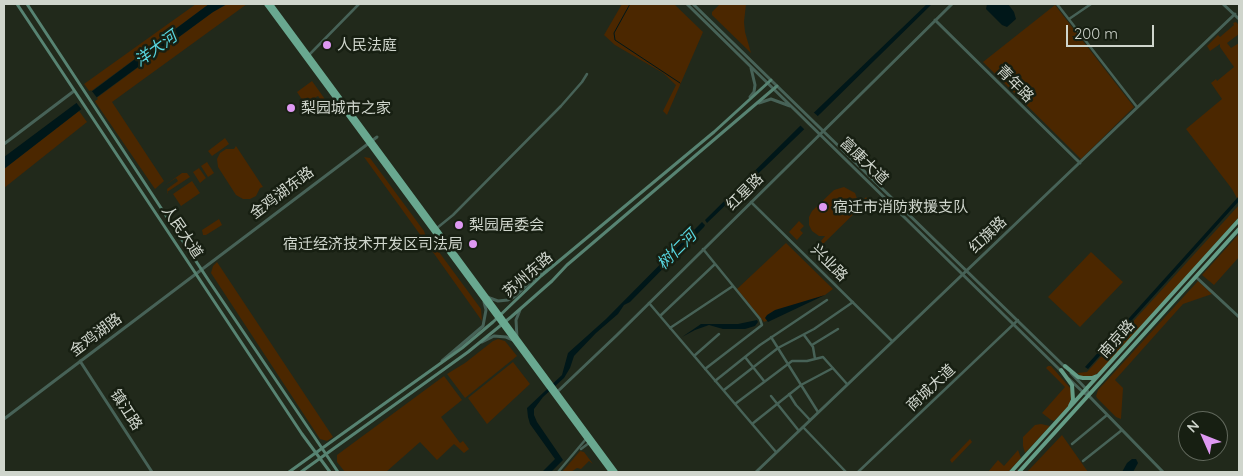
<!DOCTYPE html>
<meta charset="utf-8">
<style>
body{margin:0}
#map{position:relative;width:1243px;height:476px;overflow:hidden;background:#21291b;font-family:Quicksand,sans-serif}
canvas{display:block}
.frame{position:absolute;inset:0;border:5px solid #cfd5cc;pointer-events:none}
.north{position:absolute;left:1178px;top:411px;width:50px;height:50px;box-sizing:border-box;background:#171f12;border:1px solid #61685c;border-radius:50%;rotate:314deg;font-size:14px;font-weight:700;line-height:20px;text-align:center;color:#cfd5cc}
.north::after{content:'';display:block;margin:auto;width:18px;height:22px;background:#de98f2;clip-path:polygon(50% 0,100% 100%,50% 72%,0 100%)}
.scale{position:absolute;left:1066px;top:25px;width:88px;height:22px;box-sizing:border-box;border:2px solid #cfd5cc;border-top:0;padding-left:6px;font-size:15px;line-height:18px;white-space:nowrap;color:#cfd5cc;-webkit-text-stroke:4px #171f12;paint-order:stroke}
</style>
<div id="map">
<canvas width="1243" height="476"></canvas>
<div class="frame"></div>
<div class="north">N</div>
<div class="scale">200 m</div>
</div>
<script>
const context = document.querySelector('canvas').getContext('2d');
context.lineJoin = 'round';
function fillPath(path, color) { context.fillStyle = color; context.fill(path, 'evenodd'); }
const shape = rows => new Path2D(rows.map(r => 'M' + r).join(''));
function trace(path, color, width, dash) { context.strokeStyle = color; context.lineWidth = width; context.lineCap = dash ? 'butt' : 'round'; context.setLineDash(dash || []); context.stroke(path); }
function label(font, color, halo, rows, align = 'center') {
  context.font = font + ' Quicksand,"Noto Sans SC",sans-serif'; context.lineWidth = 5; context.setLineDash([]); context.textBaseline = 'middle'; context.strokeStyle = halo; context.fillStyle = color; for (const [text, x, y, turn = 0] of rows) {
    context.save(); context.translate(x, y); context.rotate((+turn || 0) * Math.PI / 180); context.textAlign = isNaN(turn) ? turn : align; if (halo) context.strokeText(text, 0, 0); context.fillText(text, 0, 0); context.restore();
  }
}
fillPath(shape([
 [196,4,209,4,90,92,84,84],
 [227,4,247,4,112,102,164,181,155,189,94,100,213,12],
 [622,4,674,4,703,32,667,115,663,111,676,85,663,73,615,45,604,35],
 [720,4,746,4,744,22,745,32,751,53,712,15,712,12],
 [1055,5,1134,107,1081,159,983,62],
 [1236,22,1239,25,1239,34,1227,43,1231,48,1239,43,1239,202,1232,189,1186,129,1222,99,1211,83,1216,79,1217,81,1234,67,1220,47,1220,44,1210,51,1207,46,1218,35,1220,37,1234,25,1233,23],
 [312,81,332,109,329,111,318,96,305,104,297,92],
 [79,111,87,122,4,188,4,169],
 [225,138,229,144,212,156,208,151],
 [236,146,263,187,260,188,256,196,250,199,243,199,236,195,218,167,217,159,220,153,226,149,234,149],
 [364,157,370,158,424,231,426,237,424,240],
 [207,162,214,173,208,177,201,166],
 [199,168,206,178,200,183,193,172],
 [182,173,187,173,190,177,167,192,168,195,167,189,178,181,176,178,164,186],
 [192,181,200,193,181,206,173,194],
 [844,187,855,193,859,204,866,197,868,200,823,244,821,241,825,236,819,236,812,231,809,225,809,217,812,211,834,190],
 [1239,205,1239,217,1101,371,1093,376,1083,377,1077,373,1087,372],
 [219,219,222,225,206,235,203,235,202,230],
 [799,221,804,226,800,230,803,233,797,240,789,232],
 [1239,234,1239,257,1214,285,1202,275],
 [786,243,833,289,825,295,764,322,737,289],
 [434,247,436,248,481,309,482,321,430,248],
 [1091,252,1123,282,1080,327,1048,297],
 [217,262,333,437,327,441,320,439,211,273,213,266],
 [1198,281,1212,294,1183,304,1115,380,1123,388,1121,419,1116,417,1097,398,1096,396,1098,390],
 [498,339,505,341,517,356,465,398,447,374,465,363,493,341],
 [513,362,530,384,487,424,468,398],
 [1048,366,1051,366,1071,389,1071,397,1069,406,1054,421,1051,420,1042,413,1065,387,1046,368],
 [444,376,462,400,441,417,460,443,463,441,469,449,464,453,454,444,437,460,420,442,386,472,345,472,337,462,337,455],
 [1041,424,1050,426,1025,453,1023,446,1023,437,1035,425],
 [1062,435,1088,472,1027,472],
 [970,439,972,442,952,463,950,460],
 [1018,450,1021,458,1008,472,988,472,998,460,1004,466],
 [580,451,584,452,593,464,589,461,581,469,577,468,571,472,562,472]
]), '#4b2700');
fillPath(shape([
 [209,4,227,4,213,12,97,97,4,169,4,157],
 [927,4,932,4,821,113,707,223,705,220,800,126],
 [987,4,1008,4,1014,12,1016,19,1007,27,1002,25,986,9],
 [1239,196,1239,201,1088,369,1085,367],
 [702,222,705,225,704,227,630,302,624,305,618,314,596,333,574,356,570,368,564,378,543,397,534,409,534,415,537,422,563,460,551,472,542,472,555,459,530,424,528,417,527,408,562,375,568,353,606,319],
 [825,295,770,321,768,322,765,318,767,315,775,310],
 [757,320,758,322,755,326,745,329,723,329,709,325,695,330,682,337,701,324,738,324],
 [1132,459,1136,459,1138,463,1133,472,1122,472,1127,463]
]), '#001719');
fillPath(shape([
 [91,90,98,99,82,110,75,101],
 [812,111,820,118,806,131,799,124]
]), '#21291b');
trace(shape([
 [630,4,614,33,615,40,680,83]
]), '#001719', 1);
trace(shape([
 [1057,4,1137,107],
 [1069,19,1091,4],
 [308,56,359,4],
 [751,202,892,341],
 [437,228,453,215,561,106,582,82,587,74],
 [703,249,760,319,762,325,705,369],
 [649,303,776,452],
 [660,316,715,264],
 [670,328,733,286],
 [804,335,813,347,815,359],
 [771,337,818,412],
 [812,345,838,329],
 [694,356,719,334],
 [745,357,764,381],
 [715,381,760,345,827,300],
 [724,390,778,348,814,329,853,302],
 [789,394,796,405,810,420],
 [771,396,799,431],
 [735,404,792,361,807,361,823,357,847,384],
 [752,424,801,385,833,368],
 [803,427,846,472],
 [1072,444,1107,415],
 [581,449,589,443],
 [1083,461,1122,430],
 [558,472,586,439],
 [858,472,1018,320]
]), '#476257', 2.5);
trace(shape([
 [687,4,1061,371],
 [693,4,1065,367],
 [1223,4,1239,19],
 [935,20,1080,163],
 [750,97,754,92,755,85,751,68],
 [759,103,771,99,790,106],
 [4,144,74,91],
 [1196,277,1239,317],
 [487,297,498,301,508,300,514,297,536,277,547,270],
 [517,338,516,320,520,310],
 [482,342,494,336,506,337,513,340],
 [80,361,152,472],
 [442,361,483,326,486,310,484,302],
 [1071,373,1087,390,1089,395],
 [1069,379,1084,393,1089,396,1163,472],
 [556,393,617,335,952,4],
 [4,419,377,137],
 [756,472,1235,14]
]), '#476257', 3);
trace(shape([
 [17,4,302,434,330,472],
 [27,4,209,281,338,472],
 [289,472,462,348,493,322,541,276,714,132,771,80],
 [301,472,468,352,511,317,552,281,567,265,777,86]
]), '#578372', 3);
trace(shape([
 [1065,366,1078,377,1083,378,1092,378,1097,376],
 [1061,370,1072,385,1073,400,1070,406],
 [1011,472,1239,220],
 [1019,472,1239,229]
]), '#649d87', 4);
trace(shape([
 [266,4,611,472],
 [271,4,616,472]
]), '#69a890', 4);
for (const [x, y, r, color] of [
 [327,45,5,"#de98f2"],
 [291,108,5,"#de98f2"],
 [823,207,5,"#de98f2"],
 [459,225,5,"#de98f2"],
 [473,244,5,"#de98f2"]
]) { const dot = new Path2D(); dot.arc(x, y, r, 0, 2 * Math.PI); context.fillStyle = color; context.fill(dot); trace(dot, '#171f12', 2); }
label('15px', '#cfd5cc', '#171f12', [
 ["人民法庭",337,45],
 ["梨园城市之家",301,108],
 ["宿迁市消防救援支队",833,207],
 ["梨园居委会",469,225],
 ["宿迁经济技术开发区司法局",463,244,"right"]
], 'left');
label('15px', '#cfd5cc', '#171f12', [
 ["青年路",1015,84,45],
 ["富康大道",864,161,44],
 ["红星路",745,192,-45],
 ["金鸡湖东路",282,193,-37],
 ["人民大道",182,232,56],
 ["红旗路",988,235,-44],
 ["兴业路",829,263,45],
 ["苏州东路",528,275,-41],
 ["金鸡湖路",96,335,-37],
 ["南京路",1117,339,-48],
 ["商城大道",931,388,-43],
 ["镇江路",126,410,57]
]);
label('italic 16px', '#58d7e1', '#171f12', [
 ["洋大河",156,49,-36],
 ["树仁河",677,250,-45]
]);
</script>
